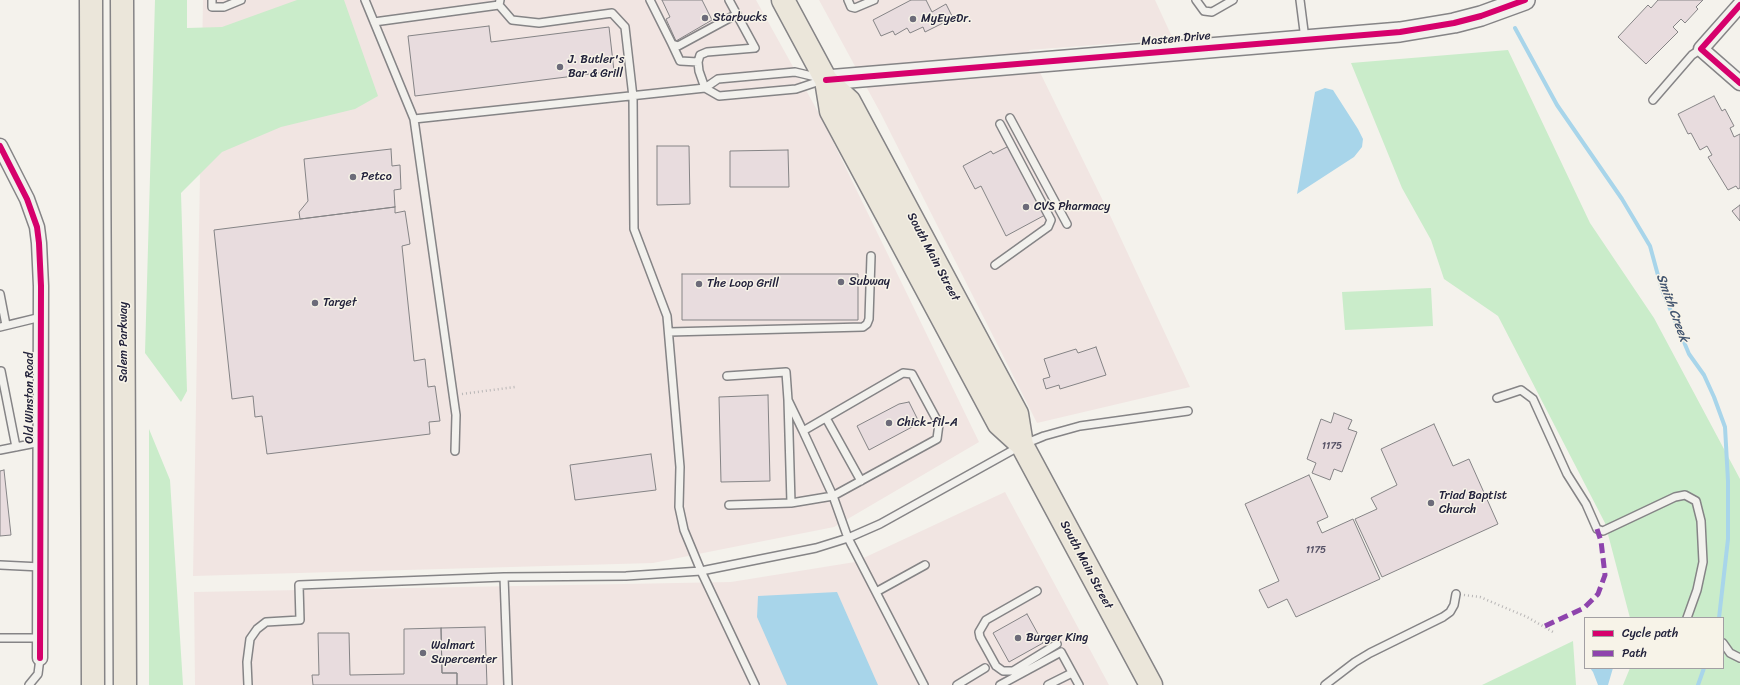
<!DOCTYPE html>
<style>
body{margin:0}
#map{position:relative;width:1740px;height:685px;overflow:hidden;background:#f4f2ec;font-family:Sriracha,sans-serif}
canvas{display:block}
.legend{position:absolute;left:1584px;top:617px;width:140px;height:52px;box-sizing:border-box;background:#f7f3e8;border:1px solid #a29fa3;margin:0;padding:5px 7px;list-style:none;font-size:12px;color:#22223b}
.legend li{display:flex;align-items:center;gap:8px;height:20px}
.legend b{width:20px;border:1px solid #a29fa3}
</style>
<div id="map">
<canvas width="1740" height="685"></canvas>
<ul class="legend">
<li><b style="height:5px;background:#d6006c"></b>Cycle path</li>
<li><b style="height:5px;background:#8e44ad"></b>Path</li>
</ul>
</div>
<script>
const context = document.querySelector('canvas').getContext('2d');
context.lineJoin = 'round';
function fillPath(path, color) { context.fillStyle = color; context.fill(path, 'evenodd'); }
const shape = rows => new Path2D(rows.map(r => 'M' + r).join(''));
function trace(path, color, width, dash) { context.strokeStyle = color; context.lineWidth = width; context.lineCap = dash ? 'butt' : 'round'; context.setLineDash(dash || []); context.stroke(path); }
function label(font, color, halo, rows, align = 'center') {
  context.font = font + ' Sriracha,sans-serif'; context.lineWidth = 3; context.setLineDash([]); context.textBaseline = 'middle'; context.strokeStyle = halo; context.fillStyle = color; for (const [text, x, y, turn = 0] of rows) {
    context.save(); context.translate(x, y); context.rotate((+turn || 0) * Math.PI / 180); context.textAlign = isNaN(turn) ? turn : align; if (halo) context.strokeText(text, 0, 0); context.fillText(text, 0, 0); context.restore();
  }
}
fillPath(shape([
 [203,0,756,0,822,119,979,442,834,527,653,563,193,576],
 [819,0,1155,0,1173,39,1029,50,1108,211,1190,387,1037,423,880,112],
 [1005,492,1109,685,195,685,194,592,731,582,855,562]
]), '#f1e5e2');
fillPath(shape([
 [155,0,187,0,187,28,222,27,297,0,344,0,378,96,355,109,281,127,222,152,181,193,187,391,181,402,145,353],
 [1508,50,1590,223,1654,318,1740,479,1740,685,1623,685,1630,668,1723,668,1723,618,1630,618,1605,523,1498,316,1444,279,1431,240,1402,188,1351,63],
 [1431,288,1433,326,1345,330,1342,292],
 [149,429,170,480,183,685,149,685],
 [1573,641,1576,685,1482,685]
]), '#caecca');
fillPath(shape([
 [1325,88,1333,90,1358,129,1363,139,1362,147,1354,157,1297,194,1315,92],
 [837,592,878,685,787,685,757,617,758,596],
 [1590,668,1613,668,1608,685,1598,685,1593,672]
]), '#a8d5ea');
trace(shape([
 [1515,28,1557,105,1622,199,1650,246,1662,290,1674,318,1689,354,1704,375,1714,397,1725,427,1728,481,1728,539,1719,618],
 [1698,685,1704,668]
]), '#a8d5ea', 4);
const building = shape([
 [662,0,702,0,712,20,676,41,666,19,670,17,662,0],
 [911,0,926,0,932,12,946,4,953,18,925,32,923,27,910,33,907,28,895,35,893,31,881,36,873,20,911,0],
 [1658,0,1703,0,1696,7,1698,9,1685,23,1681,19,1673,27,1678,32,1646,64,1618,37,1648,5,1651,8,1658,0],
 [489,26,491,42,609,27,614,71,415,96,408,36,489,26],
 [1714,96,1722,111,1725,109,1734,126,1730,128,1734,137,1740,134,1740,188,1738,189,1736,186,1728,190,1708,157,1712,155,1707,146,1700,150,1691,133,1688,134,1678,114,1714,96],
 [657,146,689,146,690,204,657,205,657,146],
 [1009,146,1045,215,1006,236,981,186,975,189,963,166,991,151,993,154,1009,146],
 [391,149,392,166,400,165,401,189,394,190,395,207,300,219,299,212,308,201,304,159,391,149],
 [788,150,789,187,730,187,730,151,788,150],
 [1740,205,1740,221,1732,211,1740,205],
 [395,207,395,213,405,211,410,244,402,246,414,361,425,359,428,387,435,386,440,421,429,422,430,434,267,454,262,416,255,417,253,396,232,399,214,230,395,207],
 [682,274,858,274,858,320,682,320,682,274],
 [1096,347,1106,375,1060,389,1059,385,1046,389,1043,379,1050,377,1044,359,1076,349,1078,353,1096,347],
 [768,395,770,481,721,482,719,397,768,395],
 [909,402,918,420,912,427,869,450,857,426,899,404,909,402],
 [1334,413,1352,420,1348,429,1357,432,1342,472,1334,469,1330,480,1312,473,1316,463,1307,459,1321,419,1331,423,1334,413],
 [1434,424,1453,466,1469,459,1498,524,1382,577,1355,519,1377,509,1371,498,1397,485,1381,449,1434,424],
 [651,454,656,490,575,500,570,465,651,454],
 [4,470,11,535,0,536,0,471,4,470],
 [1309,475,1328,517,1317,522,1322,533,1353,519,1380,579,1296,617,1287,599,1268,608,1259,590,1279,581,1245,504,1309,475],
 [1027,614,1043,643,1009,662,993,633,1027,614],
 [485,627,487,685,457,685,457,673,442,673,441,628,485,627],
 [441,628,442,673,457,673,457,685,313,685,312,675,319,675,318,633,349,633,350,675,404,674,404,629,441,628]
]);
fillPath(building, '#e8dcde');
trace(building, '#858486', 1);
const lane = shape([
 [212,0,212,7,224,7,241,0],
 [365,0,414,119,456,415,455,451],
 [500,0,499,5,512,20,539,23,612,13,625,27,633,97,634,229,667,316,680,467,679,507,684,530,701,571,755,685],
 [650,0,672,44,678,46,737,14],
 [729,0,755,48,707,52,700,55,698,62,699,71,705,88,719,96,796,89,823,80],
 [848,0,851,7,855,8,874,0],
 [1196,0,1204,11,1212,12,1233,0],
 [1300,0,1305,39],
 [374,22,499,5],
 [672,44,680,61,698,62],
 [1653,100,1692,55,1701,49],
 [1010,118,1067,224],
 [414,119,705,88,718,79,795,72,820,78],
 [995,265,1048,227,1051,220,1000,124],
 [0,294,6,325],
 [0,327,41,317],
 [669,332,863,327,867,324,869,319,871,256],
 [1,371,16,447],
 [727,376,786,372,788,400,803,431],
 [1497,398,1521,390,1533,399,1567,474,1586,504,1597,529,1603,531,1675,497,1685,495,1696,501,1701,521,1703,562,1697,590,1687,618],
 [826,418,861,481],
 [0,450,41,442],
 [791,503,833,496,937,439,939,424,912,374,903,373,803,431,833,496,848,538,924,685],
 [729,505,791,503,788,400],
 [0,565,41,567],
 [504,577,508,685],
 [1037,591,986,620,979,632,980,637,996,666,1003,671,1013,671,1057,644],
 [876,592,925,565],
 [0,638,40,638],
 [1723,643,1730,653,1740,658],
 [29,685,38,674,40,658],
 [248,685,247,662,250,639,257,629,266,622,300,620,299,585,504,577,626,576,701,571,816,548,848,538,880,524,1022,445,1044,436,1080,426,1188,411],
 [957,685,985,668],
 [1000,685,1061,652,1079,685],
 [1048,685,1072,673],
 [1325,685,1355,662,1370,653,1443,617,1450,612,1454,605,1456,594]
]);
const street = shape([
 [1740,5,1701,49,1740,83],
 [0,146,27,199,37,227,39,243,41,286,40,658]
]);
const secondary = shape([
 [826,80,1400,32,1454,23,1481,16,1525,0]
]);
const primary = shape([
 [783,0,826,80,831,111,902,243,999,424,1022,445,1151,685],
 [826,80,849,101,1017,414,1022,445]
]);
const highway = shape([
 [91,0,93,685],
 [122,0,125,685]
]);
trace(lane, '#858486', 10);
trace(street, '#858486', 17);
trace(secondary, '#858486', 22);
trace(primary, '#858486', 25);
trace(highway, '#858486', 25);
trace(shape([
 [462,394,515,387],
 [1464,595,1480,597,1527,617,1553,632]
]), '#b8b6b6', 2.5, [1, 3]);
trace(lane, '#f2f1ed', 7);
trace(street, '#f2f1ed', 14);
trace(secondary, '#f2f1ed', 19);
trace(primary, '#ebe6da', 22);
trace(highway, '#ebe6da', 22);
trace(shape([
 [1545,626,1584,608,1598,594,1605,575,1601,541,1597,529]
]), '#8e44ad', 5, [10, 5]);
trace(shape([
 [1740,5,1701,49,1740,83],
 [826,80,1400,32,1454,23,1481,16,1525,0],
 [0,146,27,199,37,227,39,243,41,286,40,658]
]), '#d6006c', 6);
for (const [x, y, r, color] of [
 [705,18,4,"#6c6b79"],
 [913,19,4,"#6c6b79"],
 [560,67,4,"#6c6b79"],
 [353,177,4,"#6c6b79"],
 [1026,207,4,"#6c6b79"],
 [841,282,4,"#6c6b79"],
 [699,284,4,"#6c6b79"],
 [315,303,4,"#6c6b79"],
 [889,423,4,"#6c6b79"],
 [1431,503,4,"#6c6b79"],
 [1018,638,4,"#6c6b79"],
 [423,653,4,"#6c6b79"]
]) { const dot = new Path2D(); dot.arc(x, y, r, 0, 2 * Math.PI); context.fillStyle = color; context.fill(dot); trace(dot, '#f7f3e8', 1.5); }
label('10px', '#545064', null, [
 ["1175",1332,446],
 ["1175",1316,550]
]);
label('12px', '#22223b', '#f7f3e8', [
 ["Starbucks",713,18],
 ["MyEyeDr.",921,19],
 ["J. Butler's",568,60],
 ["Bar & Grill",568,74],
 ["Petco",361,177],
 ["CVS Pharmacy",1034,207],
 ["Subway",849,282],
 ["The Loop Grill",707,284],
 ["Target",323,303],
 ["Chick-fil-A",897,423],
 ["Triad Baptist",1439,496],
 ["Church",1439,510],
 ["Burger King",1026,638],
 ["Walmart",431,646],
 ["Supercenter",431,660]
], 'left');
label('12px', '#22223b', '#f7f3e8', [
 ["Masten Drive",1176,39,-5],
 ["South Main Street",933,257,62],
 ["Salem Parkway",124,342,-90],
 ["Old Winston Road",30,398,-90],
 ["South Main Street",1086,565,62]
]);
label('italic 13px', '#41546f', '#f7f3e8', [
 ["Smith Creek",1672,308,70]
]);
</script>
